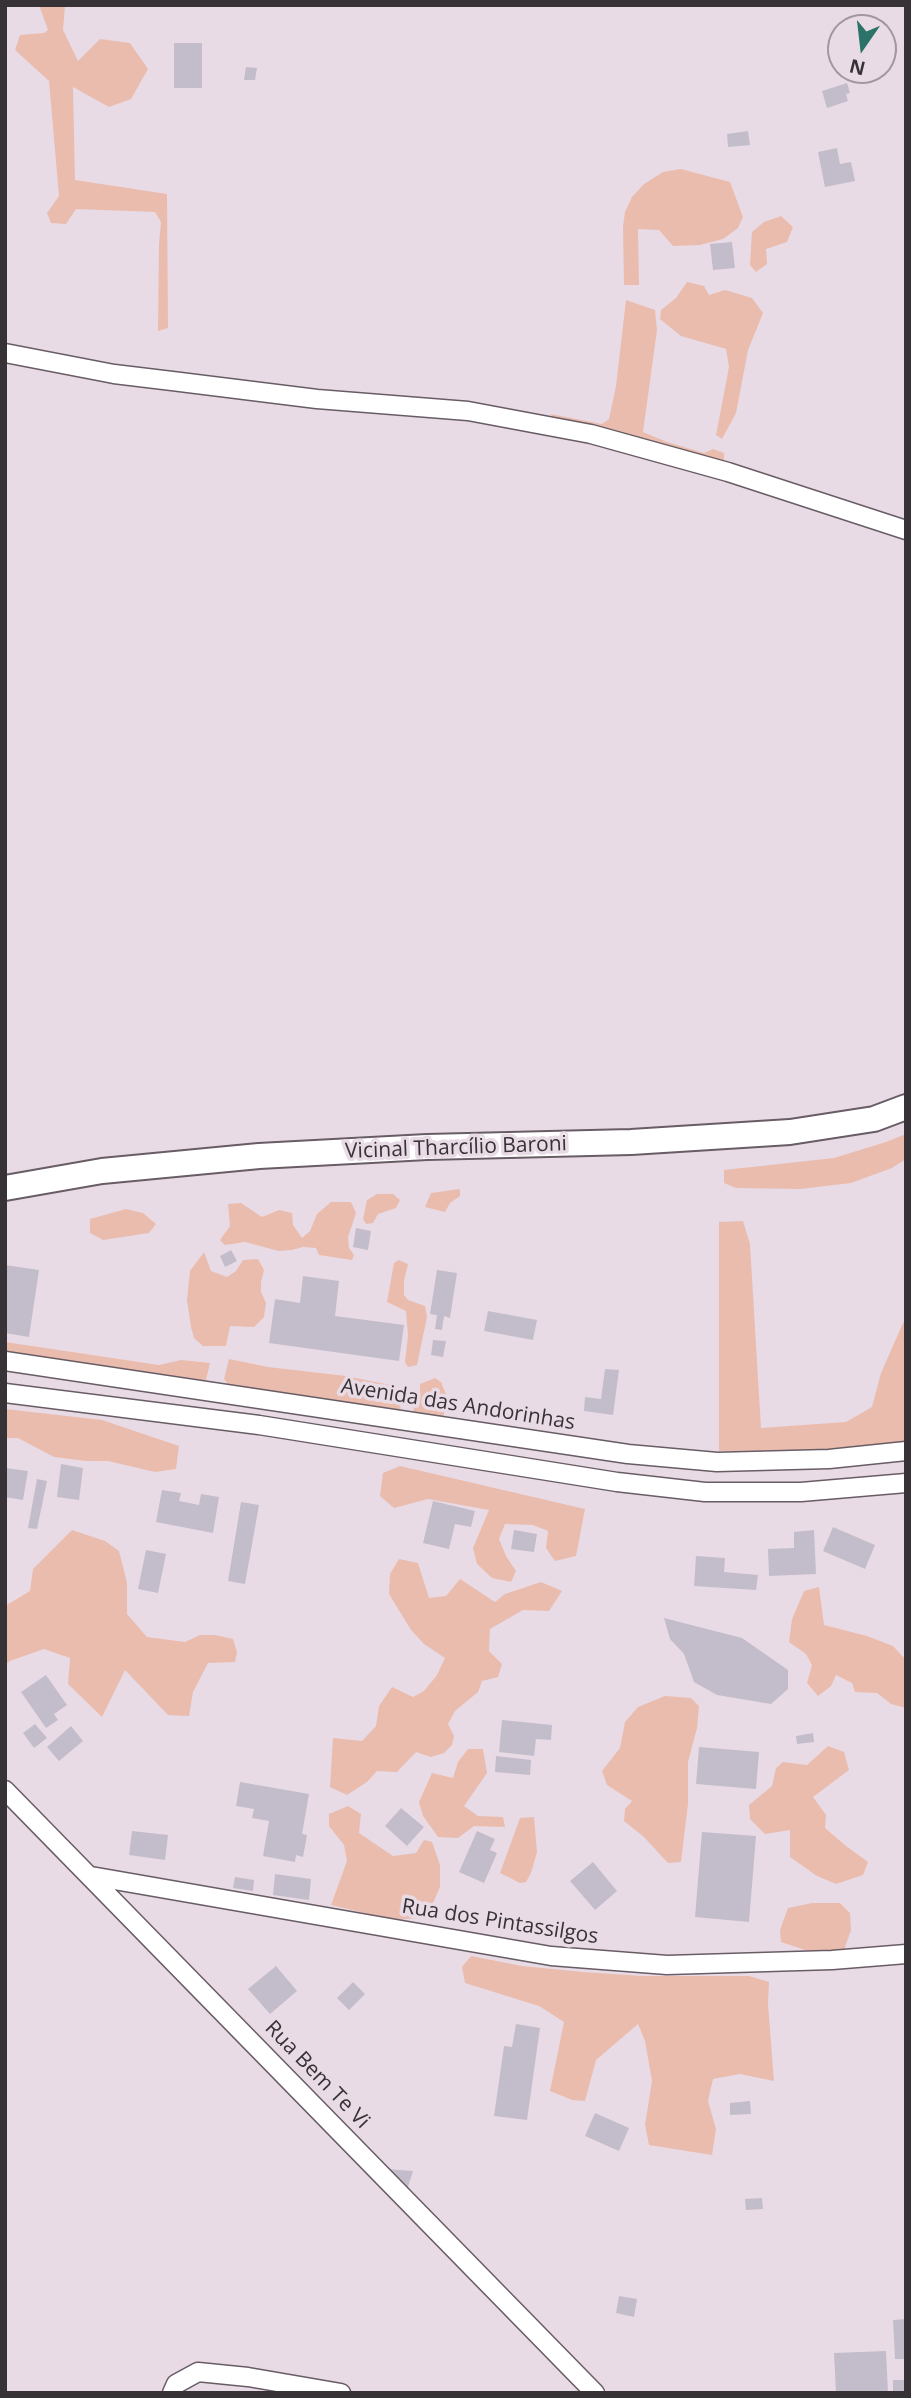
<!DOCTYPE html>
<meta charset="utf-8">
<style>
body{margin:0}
#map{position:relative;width:911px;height:2398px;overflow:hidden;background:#e9dbe5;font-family:"Open Sans",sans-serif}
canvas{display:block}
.frame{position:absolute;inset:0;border:7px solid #373236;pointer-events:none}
.north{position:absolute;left:827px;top:14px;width:70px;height:70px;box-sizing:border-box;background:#e9dbe5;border:2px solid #a2979f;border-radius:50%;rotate:194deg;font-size:19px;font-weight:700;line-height:28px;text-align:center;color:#373236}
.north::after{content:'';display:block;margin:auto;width:24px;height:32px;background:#2b7268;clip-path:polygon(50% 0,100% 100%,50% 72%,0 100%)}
</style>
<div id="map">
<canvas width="911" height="2398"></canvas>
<div class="frame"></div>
<div class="north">N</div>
</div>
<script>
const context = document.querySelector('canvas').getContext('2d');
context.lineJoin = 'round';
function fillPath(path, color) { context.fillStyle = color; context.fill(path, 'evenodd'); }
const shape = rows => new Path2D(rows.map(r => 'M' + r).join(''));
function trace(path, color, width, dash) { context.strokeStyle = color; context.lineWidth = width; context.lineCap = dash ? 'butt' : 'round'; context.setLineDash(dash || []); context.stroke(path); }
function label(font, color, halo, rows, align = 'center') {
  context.font = font + ' "Open Sans",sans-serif'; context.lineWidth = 7; context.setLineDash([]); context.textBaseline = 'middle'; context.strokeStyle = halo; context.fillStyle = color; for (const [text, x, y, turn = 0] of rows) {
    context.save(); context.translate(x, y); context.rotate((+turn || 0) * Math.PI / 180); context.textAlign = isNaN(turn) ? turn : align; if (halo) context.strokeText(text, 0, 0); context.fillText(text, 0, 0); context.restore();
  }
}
fillPath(shape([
 [39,5,65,5,63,30,78,61,100,39,130,43,148,69,131,99,109,107,73,87,75,180,167,194,168,328,158,331,159,244,161,222,155,212,76,209,66,224,51,223,47,213,59,196,49,81,15,50,20,35,44,33,48,30],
 [681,169,730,182,743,217,738,228,723,239,700,245,673,246,659,230,638,229,639,285,624,285,623,226,625,212,632,197,644,184,663,172],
 [781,216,793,227,787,242,766,249,767,264,756,272,750,265,752,232,764,222],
 [687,282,704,286,709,295,725,290,752,298,763,313,748,350,736,413,722,439,716,435,729,367,726,349,681,336,660,319,661,310,676,298],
 [626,300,655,310,657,330,643,432,667,442,704,453,713,449,724,453,724,464,553,423,551,414,602,424,609,419,616,386],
 [906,1134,906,1159,892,1168,851,1183,800,1189,736,1188,724,1183,724,1170,834,1158,886,1142],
 [460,1189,460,1196,450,1203,445,1212,425,1207,431,1193],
 [377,1194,393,1194,400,1200,396,1208,378,1214,373,1223,366,1224,363,1219,367,1200],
 [331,1202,351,1202,356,1213,348,1237,349,1248,354,1255,352,1260,319,1255,316,1248,303,1247,292,1250,279,1251,245,1242,225,1245,220,1240,230,1226,228,1204,241,1203,262,1217,279,1210,292,1213,293,1225,302,1238,310,1231,317,1214],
 [126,1209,143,1213,156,1224,149,1233,103,1240,90,1233,90,1219],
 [743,1221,750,1244,761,1428,846,1422,872,1407,881,1373,903,1323,906,1321,906,1441,856,1450,719,1451,719,1222],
 [204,1252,211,1271,227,1277,236,1271,243,1260,258,1259,264,1270,261,1282,261,1292,266,1303,264,1317,254,1327,230,1326,226,1346,203,1346,194,1338,191,1327,187,1300,190,1271],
 [399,1260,408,1264,404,1281,404,1295,408,1300,425,1306,427,1317,417,1365,408,1367,405,1362,408,1336,406,1311,387,1302,394,1263],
 [5,1342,159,1365,181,1360,210,1363,205,1384,5,1356],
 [229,1359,268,1367,346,1376,395,1386,401,1391,400,1415,231,1389,224,1379],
 [435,1378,441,1382,447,1397,443,1419,413,1417,414,1403,420,1398,420,1384],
 [5,1409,102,1420,179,1446,176,1469,155,1472,108,1461,86,1461,54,1457,18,1438,5,1438],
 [400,1466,585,1509,576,1556,555,1561,546,1548,548,1531,533,1525,505,1524,499,1539,506,1556,516,1571,511,1582,492,1578,477,1564,473,1548,489,1510,428,1499,394,1508,380,1496,383,1473],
 [72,1530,105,1541,119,1551,127,1583,127,1614,147,1637,185,1642,200,1635,215,1635,233,1639,237,1652,235,1662,208,1663,193,1692,189,1716,168,1715,125,1670,102,1717,68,1684,70,1658,44,1649,10,1661,5,1665,5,1606,30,1591,33,1569],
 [399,1559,418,1563,429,1598,446,1596,460,1579,495,1602,505,1594,541,1582,562,1591,549,1611,523,1610,490,1629,489,1651,502,1664,498,1677,482,1681,478,1692,455,1711,448,1724,454,1736,452,1745,444,1753,431,1757,416,1752,397,1772,377,1771,367,1782,347,1795,330,1787,333,1738,362,1741,376,1726,379,1706,392,1687,413,1697,424,1691,437,1675,445,1658,424,1644,411,1630,389,1594,390,1574],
 [819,1587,824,1625,867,1636,893,1646,906,1660,906,1708,891,1704,877,1693,855,1692,852,1683,836,1675,831,1686,818,1696,807,1683,812,1665,806,1654,789,1642,792,1619,804,1591],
 [665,1696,691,1698,699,1706,697,1728,688,1762,688,1804,681,1862,668,1863,644,1837,624,1821,625,1809,632,1801,607,1785,602,1771,620,1748,625,1722,638,1707],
 [828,1746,844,1752,849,1770,813,1797,826,1815,825,1828,846,1846,868,1862,863,1875,836,1884,817,1876,790,1857,790,1830,765,1834,750,1819,749,1805,772,1786,776,1768,783,1762,807,1765],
 [468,1749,483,1749,487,1773,464,1806,478,1816,503,1817,505,1827,474,1826,458,1838,438,1837,423,1816,419,1802,432,1773,453,1778,458,1762],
 [348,1806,361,1814,359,1833,393,1856,416,1853,424,1840,432,1842,440,1865,440,1887,427,1917,394,1920,331,1905,347,1861,344,1845,329,1826,329,1814],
 [534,1817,537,1852,531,1873,526,1882,520,1883,500,1873,520,1818],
 [812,1903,840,1903,850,1913,851,1930,844,1950,811,1952,781,1942,780,1930,788,1908],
 [471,1956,522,1966,583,1972,643,1976,749,1976,769,1982,768,2004,774,2081,740,2074,713,2079,708,2101,716,2129,712,2155,649,2145,645,2125,652,2081,645,2041,638,2024,596,2060,585,2101,572,2100,550,2091,564,2022,539,2006,465,1983,462,1967]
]), '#eabcae');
fillPath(shape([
 [174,43,202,43,202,88,174,88],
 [246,67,257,68,255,80,244,80],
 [847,83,850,93,846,94,848,101,827,108,822,91],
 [748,131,750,145,728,147,727,134],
 [837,148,840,164,851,162,855,181,825,187,818,152],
 [732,242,735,268,713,270,710,244],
 [356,1228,371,1231,368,1250,353,1247],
 [231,1250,237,1261,225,1267,220,1256],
 [5,1265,39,1270,29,1337,5,1333],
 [437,1270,457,1273,450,1318,444,1316,442,1330,435,1329,437,1315,430,1314],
 [303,1276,339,1281,335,1316,404,1325,399,1361,269,1343,275,1299,300,1303],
 [488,1311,537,1320,533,1340,484,1331],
 [433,1340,446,1341,443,1357,431,1355],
 [605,1369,619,1370,613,1415,584,1411,585,1397,601,1399],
 [61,1464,83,1468,79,1500,57,1497],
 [5,1468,28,1471,23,1500,5,1497],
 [37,1479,47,1481,37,1529,28,1528],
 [162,1490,181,1493,179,1501,199,1505,201,1494,219,1497,213,1533,156,1522],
 [433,1501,475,1511,471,1527,455,1524,449,1549,423,1543],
 [241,1502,259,1505,245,1584,228,1581],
 [833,1527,875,1545,865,1569,823,1551],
 [514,1530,537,1534,534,1552,511,1549],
 [814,1530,816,1574,769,1576,768,1549,794,1548,794,1532],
 [146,1550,166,1554,158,1593,138,1589],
 [696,1556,725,1558,724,1572,758,1575,756,1590,694,1586],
 [664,1618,742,1638,788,1670,788,1689,771,1704,717,1695,694,1682,684,1654,670,1639],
 [46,1675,67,1705,54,1714,58,1720,46,1728,21,1692],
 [502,1720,552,1725,551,1740,536,1739,534,1756,499,1752],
 [35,1724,47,1738,34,1748,23,1733],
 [71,1726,83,1741,59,1761,47,1747],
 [813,1733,814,1742,797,1744,796,1736],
 [699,1747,759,1752,756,1789,696,1784],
 [496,1756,531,1760,530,1775,495,1772],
 [240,1782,309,1794,302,1834,307,1835,303,1857,296,1855,295,1862,263,1856,269,1821,252,1818,254,1809,236,1806],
 [401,1808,424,1827,407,1846,385,1826],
 [132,1831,168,1835,165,1860,129,1855],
 [477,1831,495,1839,490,1850,497,1853,484,1883,459,1872],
 [702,1832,756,1836,749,1922,695,1917],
 [593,1862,617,1891,595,1910,570,1881],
 [275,1874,311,1879,309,1900,273,1895],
 [235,1877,254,1880,253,1891,233,1888],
 [276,1966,297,1991,270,2014,248,1989],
 [353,1982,365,1994,349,2010,337,1998],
 [516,2024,540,2028,527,2120,494,2116,504,2046,512,2047],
 [750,2101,751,2114,730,2115,730,2103],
 [595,2113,629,2128,619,2151,585,2136],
 [386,2169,413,2171,407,2190],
 [762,2198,763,2209,746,2210,745,2199],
 [619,2296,637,2299,634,2317,616,2313],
 [906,2319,906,2359,895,2359,893,2320],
 [886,2351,888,2393,836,2393,834,2353],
 [893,2380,906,2380,906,2393,893,2393]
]), '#c3bdcb');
const street = shape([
 [5,353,114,374,172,381,317,399,468,411,591,434,728,472,906,530],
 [5,1361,628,1454,717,1462,829,1459,906,1451],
 [5,1393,259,1425,617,1482,705,1492,801,1492,906,1483],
 [5,1790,595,2393],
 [91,1876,551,1956,667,1965,832,1960,906,1954],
 [172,2393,176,2384,198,2372,248,2377,341,2393]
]);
const secondary = shape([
 [5,1188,102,1171,259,1156,427,1147,631,1142,790,1132,874,1119,906,1107]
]);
trace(street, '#685c65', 21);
trace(secondary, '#685c65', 28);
trace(street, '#fff', 18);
trace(secondary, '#fff', 24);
label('21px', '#373236', '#e9dbe5', [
 ["Vicinal Tharcílio Baroni",456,1148,-2],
 ["Avenida das Andorinhas",458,1405,9],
 ["Rua dos Pintassilgos",500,1922,9],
 ["Rua Bem Te Vi",317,2075,46]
]);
</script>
